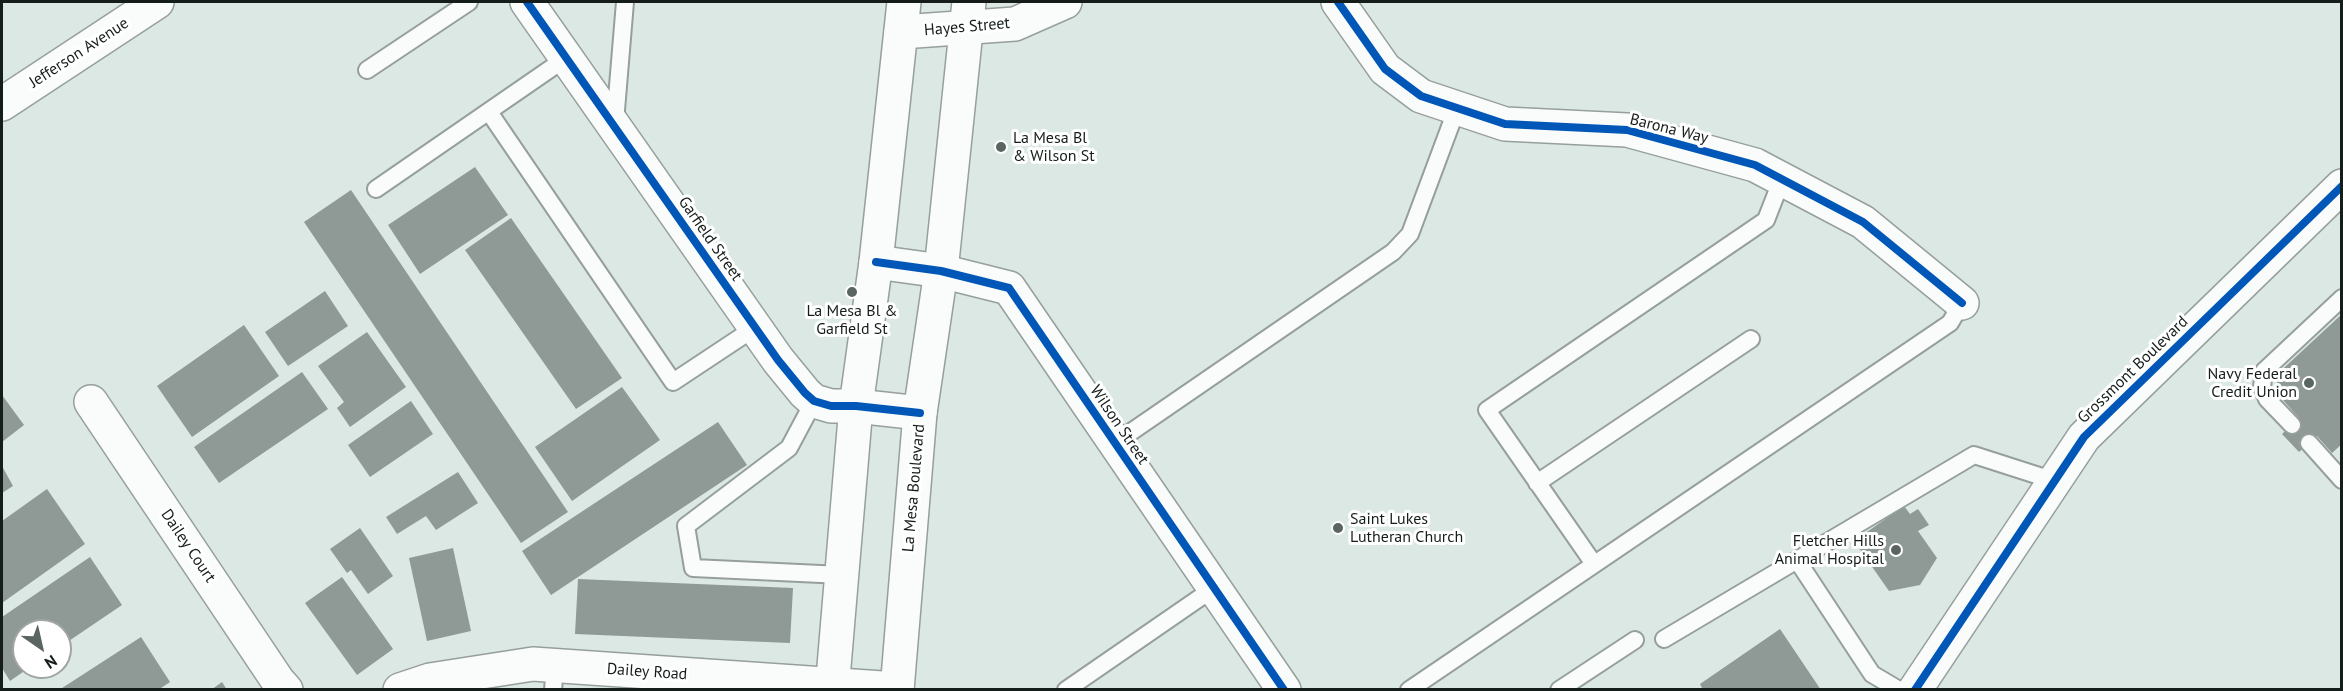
<!DOCTYPE html>
<style>
body{margin:0}
#map{position:relative;width:2343px;height:691px;overflow:hidden;background:#dbe8e4;font-family:"PT Sans",sans-serif}
canvas{display:block}
.frame{position:absolute;inset:0;border:3px solid #141d1a;pointer-events:none}
.north{position:absolute;left:12px;top:619px;width:60px;height:60px;box-sizing:border-box;background:#fff;border:2px solid #a1a5a3;border-radius:50%;rotate:146deg;font-size:16px;font-weight:700;line-height:24px;text-align:center;color:#141d1a}
.north::after{content:'';display:block;margin:auto;width:21px;height:27px;background:#5a6461;clip-path:polygon(50% 0,100% 100%,50% 72%,0 100%)}
</style>
<div id="map">
<canvas width="2343" height="691"></canvas>
<div class="frame"></div>
<div class="north">N</div>
</div>
<script>
const context = document.querySelector('canvas').getContext('2d');
context.lineJoin = 'round';
function fillPath(path, color) { context.fillStyle = color; context.fill(path, 'evenodd'); }
const shape = rows => new Path2D(rows.map(r => 'M' + r).join(''));
function trace(path, color, width, dash) { context.strokeStyle = color; context.lineWidth = width; context.lineCap = dash ? 'butt' : 'round'; context.setLineDash(dash || []); context.stroke(path); }
function label(font, color, halo, rows, align = 'center') {
  context.font = font + ' "PT Sans",sans-serif'; context.lineWidth = 6; context.setLineDash([]); context.textBaseline = 'middle'; context.strokeStyle = halo; context.fillStyle = color; for (const [text, x, y, turn = 0] of rows) {
    context.save(); context.translate(x, y); context.rotate((+turn || 0) * Math.PI / 180); context.textAlign = isNaN(turn) ? turn : align; if (halo) context.strokeText(text, 0, 0); context.fillText(text, 0, 0); context.restore();
  }
}
fillPath(shape([
 [475,167,508,215,420,274,388,225],
 [351,190,568,512,521,543,304,222],
 [511,218,622,378,576,409,465,250],
 [325,291,348,326,288,366,265,332],
 [2342,314,2342,444,2332,453,2317,436,2299,452,2282,434,2299,418,2283,400,2291,393,2286,387,2284,390,2273,378],
 [244,325,279,376,192,437,157,386],
 [367,332,406,387,350,427,337,408,344,402,318,366],
 [302,372,328,409,219,483,194,447],
 [622,387,660,440,572,501,535,447],
 [2,395,24,425,2,442],
 [411,401,433,434,370,477,348,445],
 [718,422,747,465,551,595,522,551],
 [2,466,13,486,2,493],
 [458,472,478,503,436,530,426,516,397,534,386,517],
 [47,489,85,544,2,603,2,521],
 [1904,506,1910,514,1918,509,1929,525,1918,531,1937,558,1920,585,1889,591,1854,541],
 [360,528,393,576,368,594,351,570,347,573,330,549],
 [453,548,471,631,427,641,409,558],
 [90,557,122,605,60,647,60,631,24,631,24,667,30,667,10,681,2,668,2,617],
 [342,577,393,649,357,675,305,603],
 [578,579,793,588,790,643,575,634],
 [1780,629,1821,690,1703,690,1700,684],
 [141,637,170,682,158,690,59,690],
 [222,682,227,690,211,690]
]), '#8f9996');
const service = shape([
 [367,70,469,2],
 [489,112,673,382,756,327],
 [615,122,625,2],
 [376,189,566,58],
 [814,401,789,448,686,526,693,568,842,575],
 [2292,425,2267,399,2262,387,2264,371,2342,298],
 [1115,443,1393,252,1410,234,1457,108],
 [2309,443,2342,480],
 [1537,483,1751,339],
 [1797,560,1872,674,1899,690],
 [1594,564,1487,410,1766,220,1782,179],
 [1664,639,1974,455,2055,481],
 [553,690,555,666],
 [1066,690,1214,588],
 [1409,690,1950,323,1962,303],
 [1559,690,1635,640]
]);
const minor = shape([
 [1338,2,1385,69,1421,96,1505,124,1627,130,1755,165,1863,222,1962,303],
 [901,32,1015,24,1065,2],
 [2,104,157,2],
 [876,262,941,271,1009,288,1284,690],
 [91,402,278,681,286,690],
 [400,690,430,680,533,664,897,689]
]);
const tertiary = shape([
 [527,2,778,360,805,393,814,401,831,406,856,406,920,413]
]);
const secondary = shape([
 [1915,690,2084,437,2342,186]
]);
const primary = shape([
 [832,690,856,406,876,262,904,2],
 [897,690,920,413,941,271,969,2]
]);
trace(service, '#969f9c', 20);
trace(minor, '#969f9c', 36);
trace(tertiary, '#969f9c', 36);
trace(secondary, '#969f9c', 36);
trace(primary, '#969f9c', 36);
trace(service, '#fafcfb', 16);
trace(minor, '#fafcfb', 33);
trace(tertiary, '#fafcfb', 33);
trace(secondary, '#fafcfb', 33);
trace(primary, '#fafcfb', 33);
trace(shape([
 [527,2,778,360,805,393,814,401,831,406,856,406,920,413],
 [1338,2,1385,69,1421,96,1505,124,1627,130,1755,165,1863,222,1962,303],
 [876,262,941,271,1009,288,1284,690],
 [1915,690,2084,437,2342,186]
]), '#0057b8', 8);
for (const [x, y, r, color] of [
 [1001,147,6,"#5a6461"],
 [852,292,6,"#5a6461"],
 [2309,383,6,"#5a6461"],
 [1338,528,6,"#5a6461"],
 [1896,550,6,"#5a6461"]
]) { const dot = new Path2D(); dot.arc(x, y, r, 0, 2 * Math.PI); context.fillStyle = color; context.fill(dot); trace(dot, '#fff', 2); }
label('16px', '#141d1a', '#fff', [
 ["Hayes Street",967,27,-5],
 ["Jefferson Avenue",79,53,-33],
 ["Barona Way",1669,129,14],
 ["Garfield Street",710,239,55],
 ["Grossmont Boulevard",2133,370,-44],
 ["Wilson Street",1119,425,56],
 ["La Mesa Boulevard",914,488,-85],
 ["Dailey Court",188,546,56],
 ["Dailey Road",647,672,4]
]);
label('16px', '#141d1a', '#fff', [
 ["La Mesa Bl",1013,138],
 ["& Wilson St",1013,156],
 ["La Mesa Bl &",852,311,"center"],
 ["Garfield St",852,329,"center"],
 ["Navy Federal",2297,374,"right"],
 ["Credit Union",2297,392,"right"],
 ["Saint Lukes",1350,519],
 ["Lutheran Church",1350,537],
 ["Fletcher Hills",1884,541,"right"],
 ["Animal Hospital",1884,559,"right"]
], 'left');
</script>
